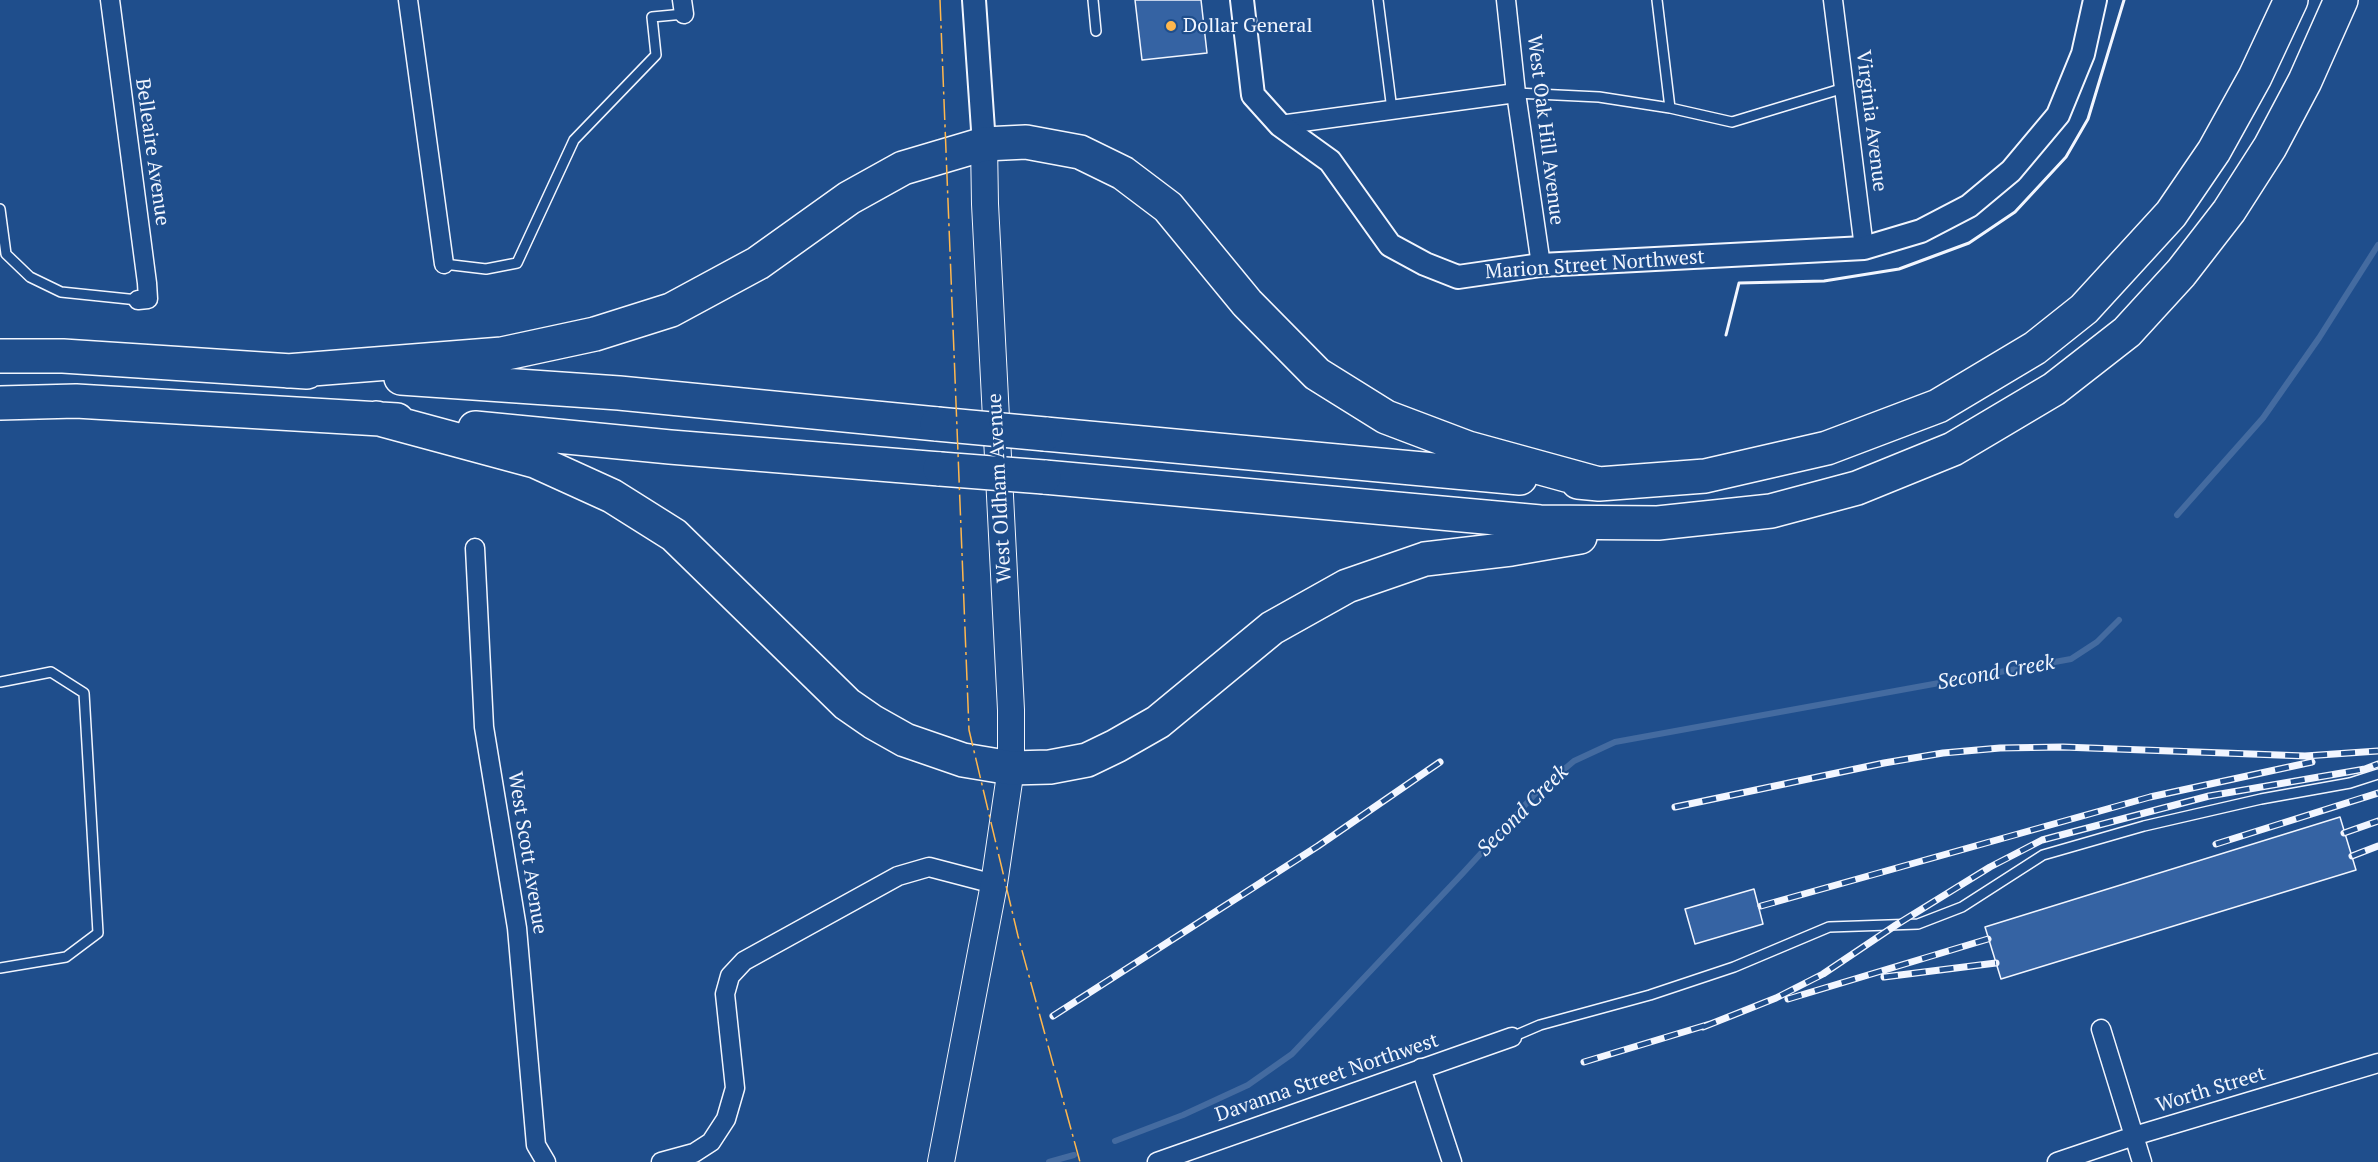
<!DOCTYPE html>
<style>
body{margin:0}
canvas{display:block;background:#1f4e8c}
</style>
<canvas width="2378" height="1162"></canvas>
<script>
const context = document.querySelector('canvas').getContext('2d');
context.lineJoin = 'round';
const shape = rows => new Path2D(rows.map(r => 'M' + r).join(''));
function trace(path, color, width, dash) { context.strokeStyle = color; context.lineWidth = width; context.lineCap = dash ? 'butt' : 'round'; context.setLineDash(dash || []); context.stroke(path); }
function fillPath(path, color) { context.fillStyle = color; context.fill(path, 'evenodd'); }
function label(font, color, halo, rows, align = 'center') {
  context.font = font + ' "PT Serif",serif'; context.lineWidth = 4.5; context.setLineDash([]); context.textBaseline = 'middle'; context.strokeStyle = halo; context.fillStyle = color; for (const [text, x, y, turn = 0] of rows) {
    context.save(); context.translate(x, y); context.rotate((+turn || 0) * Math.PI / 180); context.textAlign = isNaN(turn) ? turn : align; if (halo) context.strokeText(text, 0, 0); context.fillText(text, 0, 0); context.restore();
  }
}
trace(shape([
 [2177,515,2263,418,2319,338,2378,245],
 [1115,1141,1183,1115,1248,1085,1292,1054,1463,873,1536,793,1574,761,1615,742,2071,659,2097,642,2119,620],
 [1049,1162,1074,1155]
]), '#446ba0', 6);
const building = shape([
 [1135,0,1201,0,1207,53,1142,60,1135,0],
 [2340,817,2356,870,2001,979,1985,927,2340,817],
 [1754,889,1763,924,1695,944,1685,909,1754,889]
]);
fillPath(building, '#3563a3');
trace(building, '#f2f6ff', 1.5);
const service = shape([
 [1093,0,1096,31],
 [1378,0,1392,110],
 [1657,0,1670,108],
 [1516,93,1599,97,1670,108,1732,122,1844,88],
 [0,209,6,254,30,277,61,292,138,300],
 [444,264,486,269,517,263,574,140,656,55,652,17,684,14],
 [0,682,51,672,84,693,98,933,66,957,0,968],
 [1512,1037,1540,1025,1650,995,1734,967,1829,927,1918,924,1962,907,2043,855,2144,826,2261,799,2350,783,2378,774]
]);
const minor = shape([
 [110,0,147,283,148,299,138,300],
 [408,0,444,264],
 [682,0,684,14],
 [1506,0,1516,93,1541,265],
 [1833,0,1864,248],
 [1280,125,1516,93],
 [475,548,484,727,517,928,536,1145,546,1162],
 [2101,1029,2142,1162],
 [1421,1068,1452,1162],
 [661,1162,694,1153,711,1142,726,1119,735,1088,725,994,730,976,744,961,898,876,929,867,994,884],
 [1157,1162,1512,1037],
 [2057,1162,2134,1136,2378,1063]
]);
const tertiary = shape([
 [974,0,984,144],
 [1242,0,1253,95,1280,125,1330,161,1390,245,1425,264,1458,277,1541,265,1864,248,1921,231,1969,206,2011,171,2058,115,2083,54,2095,0]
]);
const secondary = shape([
 [941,1162,994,884,1011,768,1011,710,985,204,984,144]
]);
const motorway = shape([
 [0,356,63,356,307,372],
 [287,371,502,354,595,334,671,310,758,263,849,198,903,168,984,144,1026,142,1080,152,1123,173,1168,207,1247,303,1317,374,1386,417,1468,448,1599,484],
 [401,378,619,393,937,424],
 [0,403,76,401,397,420],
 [376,418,535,461,612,496,674,535,847,704,873,722,905,740,963,760,1011,768,1050,767,1087,760,1116,746,1158,722,1272,628,1347,586,1425,559,1511,549,1580,537],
 [475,428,670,447,940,469],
 [1045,434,1520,478],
 [1044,477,1540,522,1658,523,1771,511,1857,488,1953,449,2054,389,2127,332,2181,273,2229,211,2270,147,2305,81,2341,0],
 [1578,482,1599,484,1705,476,1827,448,1938,406,2035,348,2084,309,2171,214,2214,151,2255,77,2291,0]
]);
trace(service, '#f2f6ff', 12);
trace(minor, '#f2f6ff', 21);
trace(tertiary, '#f2f6ff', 26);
trace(secondary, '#f2f6ff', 28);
trace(motorway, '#f2f6ff', 36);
trace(service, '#1f4e8c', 9);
trace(minor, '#1f4e8c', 18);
trace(tertiary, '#1f4e8c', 22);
trace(secondary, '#1f4e8c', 26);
trace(motorway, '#1f4e8c', 33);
const rail = shape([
 [1675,807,1884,763,1943,753,2000,748,2063,747,2305,756,2378,751],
 [2344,833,2378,821],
 [2216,844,2378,793],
 [2352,856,2378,846],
 [1761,906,2150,797,2312,762],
 [1884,977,1996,963],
 [1788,999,1988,939],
 [1053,1016,1318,846,1440,762],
 [1703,1027,1776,998,1823,974,1896,925,1990,867,2042,840,2209,796,2365,769,2378,764],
 [1584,1062,1710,1024]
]);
trace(rail, '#f2f6ff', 7);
trace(rail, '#1f4e8c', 4.5, [14]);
const motorwayBridge = shape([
 [937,424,1045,434],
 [940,469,1044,477]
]);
trace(motorwayBridge, '#f2f6ff', 36, []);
trace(motorwayBridge, '#1f4e8c', 33);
trace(shape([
 [1726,335,1739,283,1824,281,1899,269,1969,243,2015,212,2066,157,2088,119,2124,0]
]), '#f2f6ff', 3);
trace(shape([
 [940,0,969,730,1018,936,1080,1162]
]), '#ffb74d', 1.5, [21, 4.5, 3, 4.5]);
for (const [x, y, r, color] of [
 [1171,26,6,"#ffb74d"]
]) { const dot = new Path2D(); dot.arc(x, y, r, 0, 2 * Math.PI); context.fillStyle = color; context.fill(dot); trace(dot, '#1f4e8c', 2); }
label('20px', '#f2f6ff', '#1f4e8c', [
 ["Dollar General",1183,26]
], 'left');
label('20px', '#f2f6ff', '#1f4e8c', [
 ["Virginia Avenue",1871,121,83],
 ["West Oak Hill Avenue",1545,130,83],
 ["Belleaire Avenue",152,152,82],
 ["Marion Street Northwest",1595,265,-4],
 ["West Oldham Avenue",1000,488,-93],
 ["West Scott Avenue",527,853,81],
 ["Davanna Street Northwest",1327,1078,-19],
 ["Worth Street",2211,1090,-17]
]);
label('italic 21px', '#f2f6ff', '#1f4e8c', [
 ["Second Creek",1996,673,-10],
 ["Second Creek",1523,811,-45]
]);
</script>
